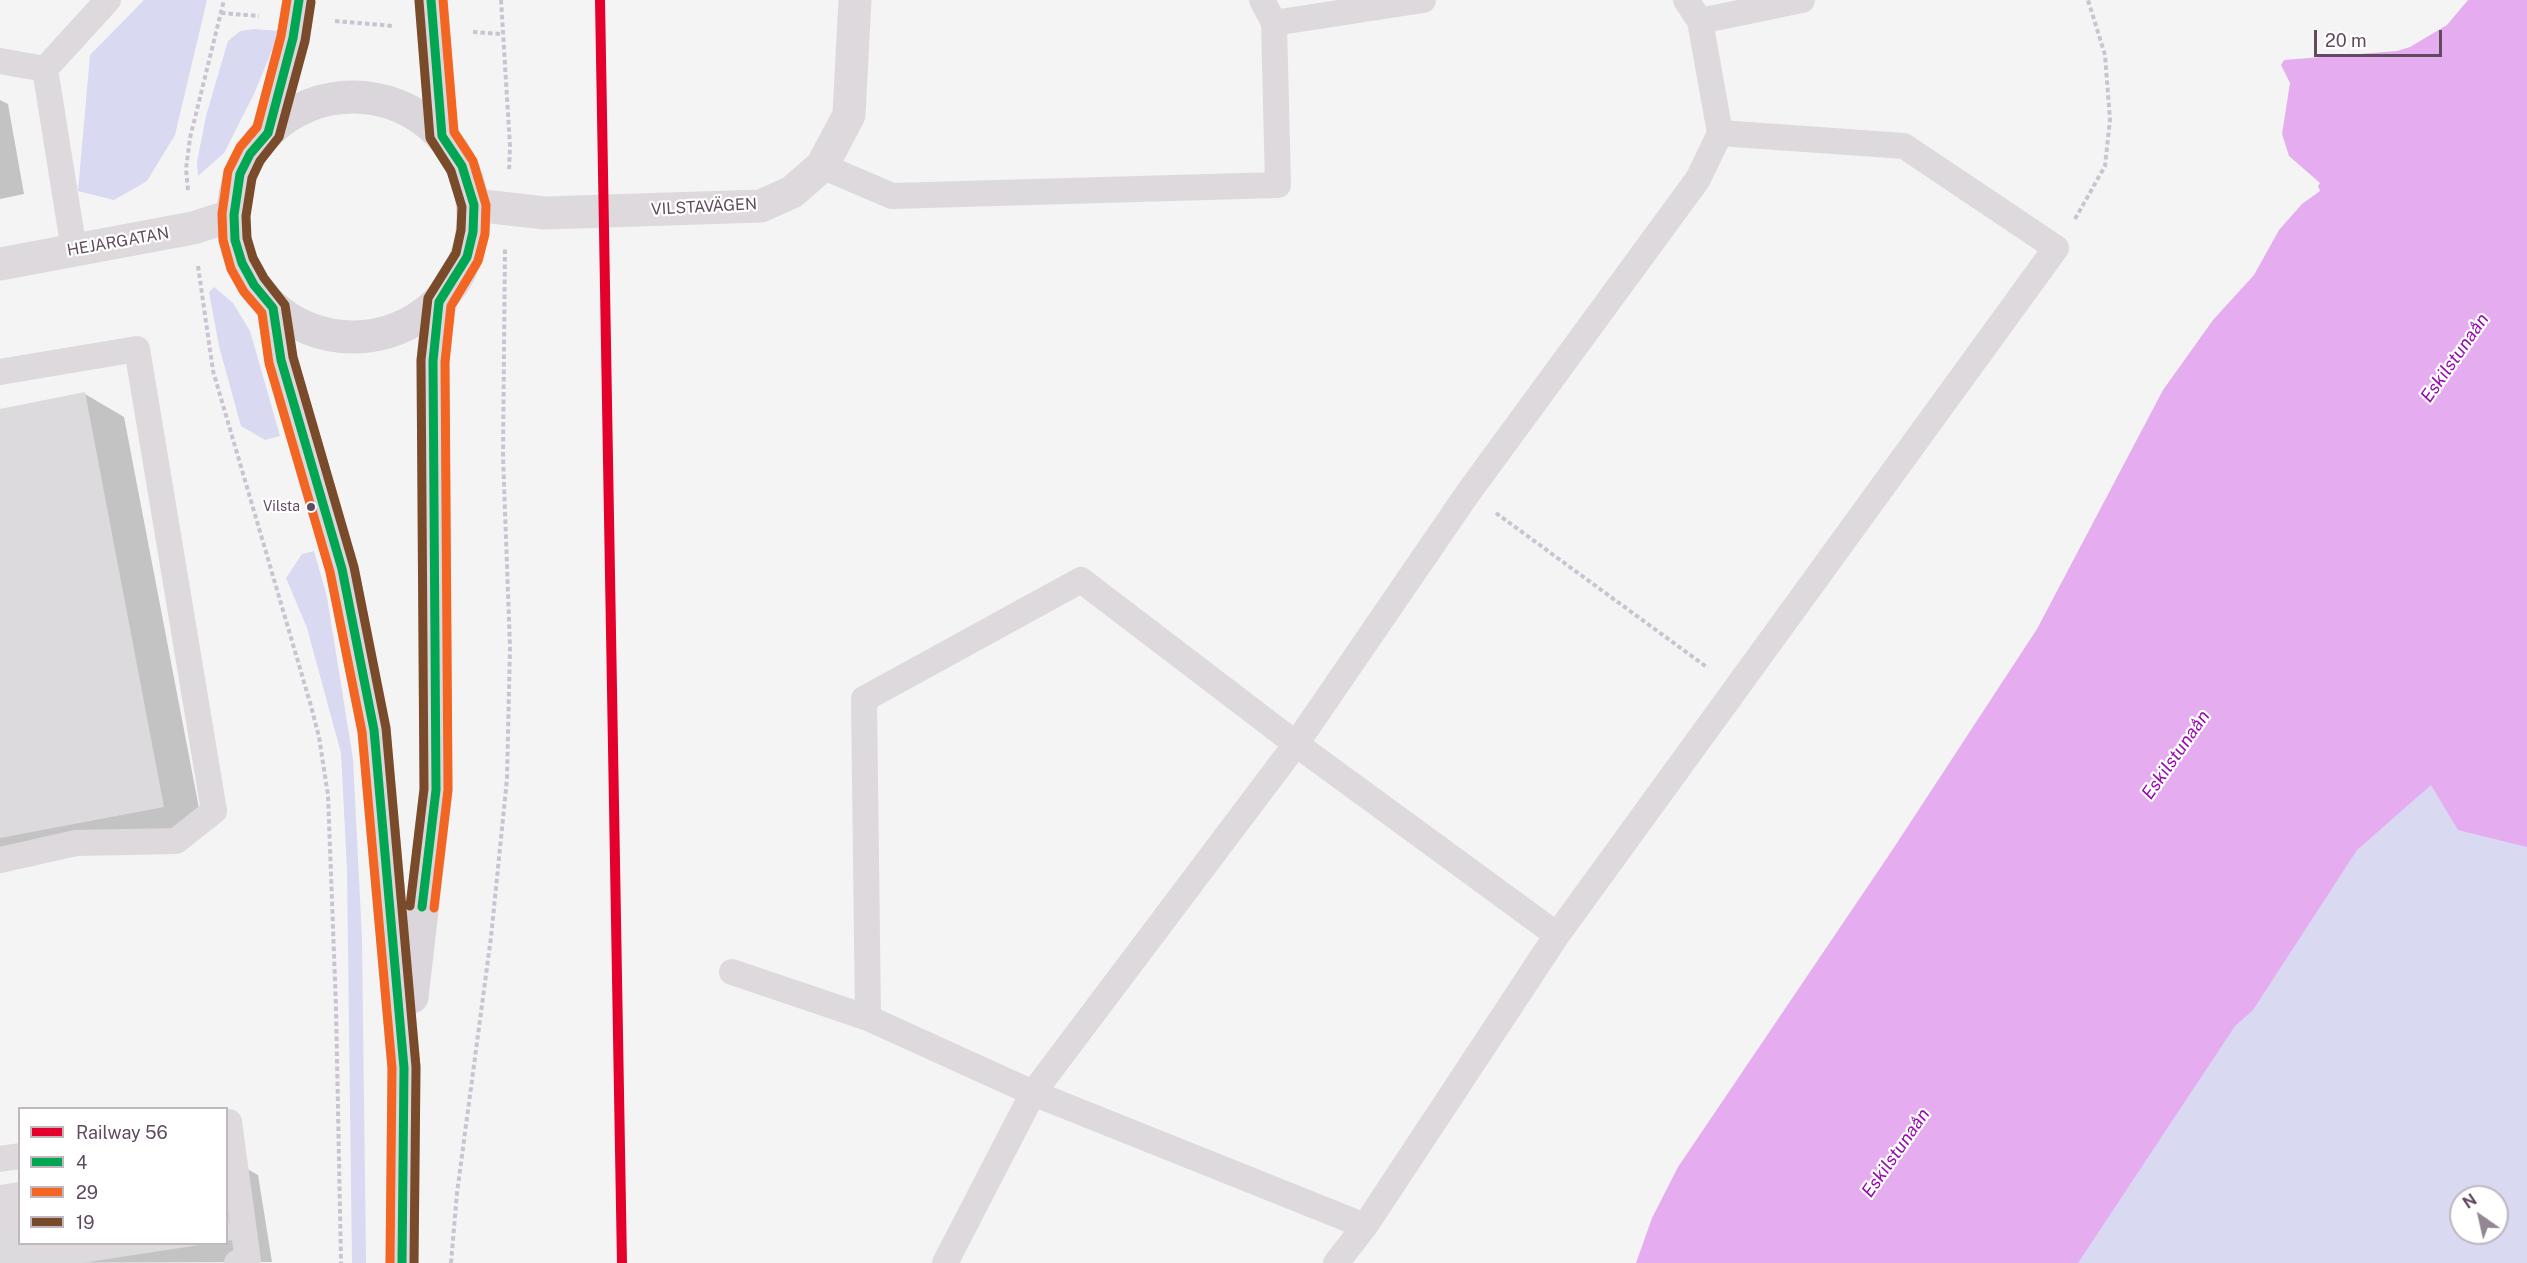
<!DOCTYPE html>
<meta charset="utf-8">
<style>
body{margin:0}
#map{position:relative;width:2527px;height:1263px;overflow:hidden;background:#f4f4f4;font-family:"Public Sans",sans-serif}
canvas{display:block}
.legend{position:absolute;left:18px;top:1107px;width:210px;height:138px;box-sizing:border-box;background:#fff;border:2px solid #c0b7bf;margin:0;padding:8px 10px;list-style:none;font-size:18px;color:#614a5f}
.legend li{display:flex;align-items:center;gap:12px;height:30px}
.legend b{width:30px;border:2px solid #c0b7bf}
.north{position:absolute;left:2449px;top:1185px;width:60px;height:60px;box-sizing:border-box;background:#fff;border:2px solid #c0b7bf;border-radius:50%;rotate:326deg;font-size:16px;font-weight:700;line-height:24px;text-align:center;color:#614a5f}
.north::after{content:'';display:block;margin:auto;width:21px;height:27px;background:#948693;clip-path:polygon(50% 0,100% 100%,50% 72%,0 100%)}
.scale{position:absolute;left:2314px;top:30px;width:128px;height:27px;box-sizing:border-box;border:3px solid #614a5f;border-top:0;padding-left:8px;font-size:18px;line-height:21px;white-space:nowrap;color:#614a5f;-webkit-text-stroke:4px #fff;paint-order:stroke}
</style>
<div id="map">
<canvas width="2527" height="1263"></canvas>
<ul class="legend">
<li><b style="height:8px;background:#e4002b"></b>Railway 56</li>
<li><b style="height:8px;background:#00a651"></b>4</li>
<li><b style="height:8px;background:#f26522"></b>29</li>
<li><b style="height:8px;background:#7a4b2a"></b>19</li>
</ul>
<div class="north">N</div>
<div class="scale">20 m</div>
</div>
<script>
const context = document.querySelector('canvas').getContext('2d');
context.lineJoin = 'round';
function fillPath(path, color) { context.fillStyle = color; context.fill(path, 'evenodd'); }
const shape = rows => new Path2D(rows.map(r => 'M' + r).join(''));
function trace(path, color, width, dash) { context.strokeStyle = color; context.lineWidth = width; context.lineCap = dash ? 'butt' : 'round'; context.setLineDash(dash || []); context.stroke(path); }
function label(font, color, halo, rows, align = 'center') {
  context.font = font + ' "Public Sans",sans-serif'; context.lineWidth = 4.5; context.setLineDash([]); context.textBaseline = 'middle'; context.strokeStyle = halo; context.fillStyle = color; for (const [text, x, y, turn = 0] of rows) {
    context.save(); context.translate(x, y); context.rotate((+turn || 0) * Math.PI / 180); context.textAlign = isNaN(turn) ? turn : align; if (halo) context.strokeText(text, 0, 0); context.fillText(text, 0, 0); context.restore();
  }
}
fillPath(shape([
 [144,0,207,0,175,135,147,181,114,200,78,191,90,55],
 [254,29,280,31,254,94,224,153,198,176,197,162,206,116,228,41,240,31],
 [214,287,233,303,250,331,280,436,265,440,241,426,219,346,209,292],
 [2527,334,2527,1263,1839,1263],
 [2461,1197,2497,1197,2497,1233,2461,1233],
 [314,551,327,597,353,759,362,938,366,1263,352,1263,347,869,341,753,307,628,286,578,302,554]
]), '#d9d9f2');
fillPath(shape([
 [2468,0,2527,0,2527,847,2458,830,2431,785,2357,850,2253,1010,2235,1026,2078,1263,1636,1263,1652,1218,1678,1167,1891,852,2037,629,2163,390,2213,320,2254,275,2279,230,2302,204,2320,191,2318,186,2320,183,2289,156,2282,134,2290,83,2281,65,2284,60,2397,51,2410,47,2447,25]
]), '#e5adf0');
fillPath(shape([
 [0,100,8,104,24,194,0,199],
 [85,394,124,417,203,829,0,868,0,410],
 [226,1157,258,1175,272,1262,0,1263,0,1187,20,1244,226,1244]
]), '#0003');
fillPath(shape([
 [85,392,164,807,0,838,0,409],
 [20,1182,20,1244,199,1245,82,1263,0,1263,0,1185],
 [226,1206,233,1240,226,1241]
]), '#dcdadc');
trace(shape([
 [501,0,510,146,509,171],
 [221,13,259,16],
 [335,21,393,26],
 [473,32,501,34],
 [188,190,186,169,190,138,224,0],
 [2075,219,2105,166,2110,120,2105,55,2088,0],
 [198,266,213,371,311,706,319,737,328,795,336,1007,341,1263],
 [1496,513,1708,668],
 [451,1263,457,1193,491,937,507,779,510,647,503,456,505,247]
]), '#c8c4d1', 4, [4.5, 3]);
trace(shape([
 [1700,21,1802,0],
 [1274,23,1423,0],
 [0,61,45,69,74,250],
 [45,69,108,0],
 [822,166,892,196,1278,185,1274,23,1262,0],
 [0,372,137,349,214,811,176,841,76,843,0,860],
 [732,972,868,1018,1033,1093,1365,1226],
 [868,1018,864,699,1081,580,1296,744,1557,935],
 [226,1122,229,1122,248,1261,237,1263],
 [0,1159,20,1156],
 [945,1263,1033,1093,1296,744,1468,493,1698,179,1720,133,1700,21,1686,0],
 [1336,1263,1365,1226,1557,935,2056,248,1904,146,1720,133]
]), '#ded9dd', 26);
trace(shape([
 [474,205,545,213,761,206,792,192,822,166,849,115,855,0],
 [0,264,193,228,234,215]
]), '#ded9dd', 33);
trace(shape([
 [431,0,442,136],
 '233 217a120 120 0 1 1 240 0a120 120 0 1 1-240 0Z',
 [268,133,293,38,299,0],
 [273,308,281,360,342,569,374,730,404,1068,402,1263],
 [412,997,436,790,433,361,439,302]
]), '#dbd6db', 33);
trace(shape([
 [299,0,293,38,268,133,250,154,240,174,234,215,235,240,242,263,254,285,273,308,281,360,342,569,374,730,404,1068,402,1263],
 [422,907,436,790,433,361,439,302,467,257,473,232,474,205,462,166,442,136,431,0]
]), '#00a651', 9);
trace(shape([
 [287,0,281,36,257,127,240,147,228,171,222,214,223,240,231,269,244,292,262,313,269,363,330,572,362,732,392,1068,390,1263],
 [434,908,448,790,445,362,451,306,478,261,485,234,486,205,473,161,454,132,443,0]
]), '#f26522', 9);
trace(shape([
 [311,2,305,41,279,137,260,161,252,178,246,216,247,238,253,258,264,278,285,305,293,357,354,567,386,728,416,1067,414,1263],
 [410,906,424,789,421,360,428,298,456,253,461,230,462,207,451,171,430,138,419,1]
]), '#7a4b2a', 9);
trace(shape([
 [600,0,622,1263]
]), '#e4002b', 10);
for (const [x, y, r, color] of [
 [311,507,5,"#614a5f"]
]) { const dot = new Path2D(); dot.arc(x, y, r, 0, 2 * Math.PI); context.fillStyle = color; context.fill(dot); trace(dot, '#fff', 2); }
label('14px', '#614a5f', '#fff', [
 ["Vilsta",300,507]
], 'right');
label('16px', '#614a5f', '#fff', [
 ["VILSTAVÄGEN",704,207,-3],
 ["HEJARGATAN",118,242,-10]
]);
label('italic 18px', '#9909b4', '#fff', [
 ["Eskilstunaån",2455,358,-55],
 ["Eskilstunaån",2176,755,-55],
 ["Eskilstunaån",1896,1153,-55]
]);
</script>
